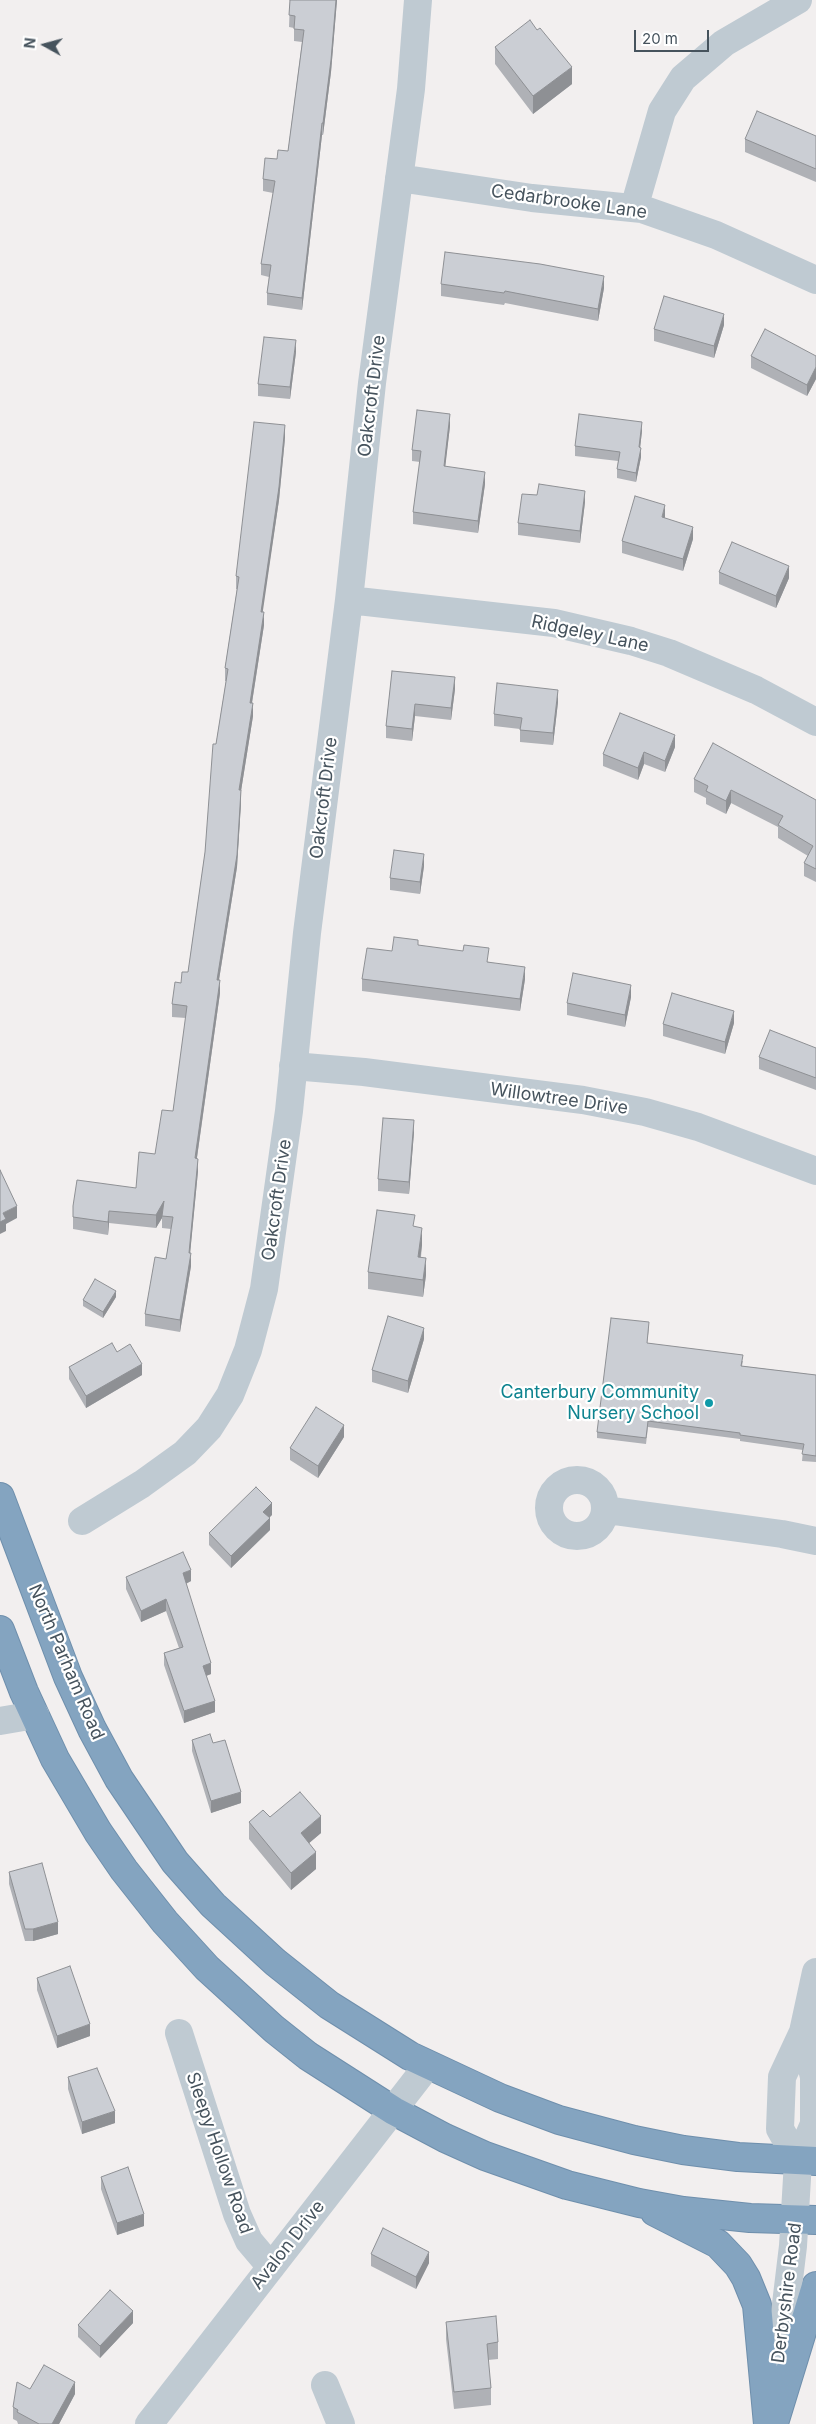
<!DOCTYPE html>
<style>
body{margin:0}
#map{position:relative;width:816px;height:2424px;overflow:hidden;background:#f2efef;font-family:Inter,sans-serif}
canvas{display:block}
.north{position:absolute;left:20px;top:20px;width:50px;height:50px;-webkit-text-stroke:4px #fff;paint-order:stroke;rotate:277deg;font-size:14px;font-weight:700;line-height:20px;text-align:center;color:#46535d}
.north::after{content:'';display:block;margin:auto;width:18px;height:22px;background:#46535d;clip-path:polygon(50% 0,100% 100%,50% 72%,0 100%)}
.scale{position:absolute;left:634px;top:30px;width:75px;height:22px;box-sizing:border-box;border:2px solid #46535d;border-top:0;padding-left:6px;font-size:15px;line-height:18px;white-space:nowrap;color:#46535d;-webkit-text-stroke:4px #fff;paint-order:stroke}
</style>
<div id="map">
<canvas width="816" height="2424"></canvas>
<div class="north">N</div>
<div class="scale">20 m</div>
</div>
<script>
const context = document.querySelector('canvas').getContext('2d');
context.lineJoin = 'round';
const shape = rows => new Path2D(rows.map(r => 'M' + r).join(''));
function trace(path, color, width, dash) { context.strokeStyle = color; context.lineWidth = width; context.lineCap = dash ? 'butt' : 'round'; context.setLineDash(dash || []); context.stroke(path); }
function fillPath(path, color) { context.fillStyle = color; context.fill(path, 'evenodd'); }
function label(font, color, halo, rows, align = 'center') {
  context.font = font + ' Inter,sans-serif'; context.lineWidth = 4.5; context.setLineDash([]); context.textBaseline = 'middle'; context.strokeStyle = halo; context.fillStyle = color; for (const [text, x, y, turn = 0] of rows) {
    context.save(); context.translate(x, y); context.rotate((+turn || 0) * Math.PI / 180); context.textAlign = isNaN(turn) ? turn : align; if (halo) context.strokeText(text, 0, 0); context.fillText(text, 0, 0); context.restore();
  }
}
const highway = shape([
 [0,1497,68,1677,92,1729,119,1779,175,1862,213,1905,275,1962,329,2005,410,2056,500,2098,559,2120,634,2140,683,2150,738,2157,816,2161],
 [0,1630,24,1692,55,1759,98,1832,124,1870,165,1922,207,1968,274,2029,308,2056,394,2111,445,2138,485,2156,567,2185,639,2203,683,2211,750,2218,816,2220],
 [655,2212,718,2244,738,2265,746,2278,757,2305,768,2424],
 [774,2423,816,2286]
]);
trace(highway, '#6f8fac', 30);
trace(shape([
 [399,178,532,198,642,209,716,235,816,280],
 [634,208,662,111,683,78,724,43,798,0],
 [349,600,554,623,631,641,669,653,756,690,816,722],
 [293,1066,364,1072,583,1100,645,1112,698,1127,816,1171],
 '549 1508a28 28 0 1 1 56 0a28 28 0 1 1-56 0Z',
 [606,1510,782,1534,816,1541],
 [82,1521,142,1484,185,1453,209,1428,230,1395,248,1350,264,1289,289,1111,307,933,349,600,372,383,411,89,418,0],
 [0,1721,35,1715],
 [179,2033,237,2214,249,2241,271,2267],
 [798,2161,780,2129,782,2077,803,2032,816,1972],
 [325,2385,341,2424],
 [775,2395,793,2246,798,2161,814,2124,814,2077,803,2032],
 [149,2424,428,2065]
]), '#bfcad2', 28);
trace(highway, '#84a4c0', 28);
fillPath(shape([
 [290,0,337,0,331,72,323,135,322,135,302,310,267,305,267,293,269,277,261,275,261,264,273,193,263,191,263,179,277,159,288,151,302,42,294,41,294,28,289,27],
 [537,30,572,84,533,114,495,64,495,47],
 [816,136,816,182,745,152,745,139],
 [441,284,604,288,598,321,505,303,504,305,441,296],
 [724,325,714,358,654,341,654,329],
 [296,352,290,399,258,396,258,384],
 [751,356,816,356,816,379,807,396,751,368],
 [450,426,445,466,485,484,478,533,413,524,413,512,420,462,412,461,412,450],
 [642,431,640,448,641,457,636,482,617,478,617,469,618,461,575,456,575,446],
 [285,438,279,500,262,612,264,625,252,703,253,716,241,791,241,803,237,867,219,980,220,993,197,1158,198,1171,190,1253,191,1266,180,1332,145,1326,145,1314,166,1259,171,1229,162,1228,162,1218,156,1228,109,1223,108,1235,73,1229,73,1206,136,1188,155,1154,173,1111,186,1018,172,1017,172,1004,181,983,188,972,205,852,216,744,226,681,225,681,225,668,237,589,236,589,236,576],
 [585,502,580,543,518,535,518,523],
 [665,517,665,518,693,539,683,571,622,553,622,541],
 [719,572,789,578,776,608,719,584],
 [392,671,455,689,451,720,415,716,412,741,386,738,386,726],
 [558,702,553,745,520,742,520,729,494,726,494,714],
 [675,747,665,772,644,764,638,780,603,766,603,754],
 [694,779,816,800,816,882,804,876,804,863,808,856,778,838,778,827,731,803,726,814,706,804,706,798,694,792],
 [424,866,420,894,390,890,390,878],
 [418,946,489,962,525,979,520,1011,362,991,362,979,392,951],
 [631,997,625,1027,567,1015,567,1003],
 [734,1023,725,1054,663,1036,663,1024],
 [816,1048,816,1090,759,1069,759,1057],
 [414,1132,409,1194,378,1191,378,1179],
 [415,1226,422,1245,421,1257,426,1275,423,1297,368,1289,368,1272],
 [116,1297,103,1318,83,1306,83,1300],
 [649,1328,647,1343,743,1361,742,1366,816,1375,816,1462,802,1461,803,1450,740,1441,740,1439,648,1427,646,1444,597,1438,597,1432],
 [424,1339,408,1393,372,1382,372,1370],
 [117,1352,142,1375,86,1408,69,1379,69,1367],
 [344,1437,318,1478,290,1460,290,1448],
 [272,1515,269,1518,270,1530,231,1568,209,1545,209,1533],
 [126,1577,191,1581,186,1584,211,1674,206,1676,215,1712,184,1723,164,1665,164,1653,179,1648,166,1611,141,1622,126,1589],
 [192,1740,213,1743,241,1803,211,1813,192,1751],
 [270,1817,321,1833,309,1843,316,1869,291,1890,249,1839,249,1822],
 [9,1872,58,1934,33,1941,25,1941,9,1884],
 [37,1978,90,2036,57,2048,37,1990],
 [68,2077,115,2123,82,2134,68,2089],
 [101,2177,144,2226,117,2235,101,2189],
 [371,2254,429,2263,416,2289,371,2266],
 [446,2322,498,2342,498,2359,488,2360,491,2388,491,2405,454,2409,446,2339],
 [133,2323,100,2358,78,2337,78,2325],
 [75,2394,59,2424,18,2424,17,2421,13,2419,13,2407]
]), '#afb1b6');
fillPath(shape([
 [336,0,337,0,331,72,323,135,323,123],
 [572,67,572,84,533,114,533,96],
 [322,123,322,135,302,310,302,298],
 [604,276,604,288,598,321,598,309],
 [724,314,724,325,714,358,714,346],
 [296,340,296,352,290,399,290,387],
 [816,367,816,379,807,396,807,385],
 [450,414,450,426,444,478,444,466],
 [642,422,642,431,639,457,639,447],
 [285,425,285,438,279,500,261,624,261,612],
 [641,448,641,457,636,482,636,473],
 [485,472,485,484,478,533,478,521],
 [585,491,585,502,580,543,580,531],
 [665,505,665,517,662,529,662,517],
 [693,527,693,539,683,571,683,559],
 [789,566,789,578,776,608,776,596],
 [264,612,264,625,250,715,250,703],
 [455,677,455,689,451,720,451,708],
 [558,690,558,702,553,745,553,733],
 [253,703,253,716,241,791,241,803,237,867,217,992,217,980,239,790],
 [415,704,415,716,412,741,412,729],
 [675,735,675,747,665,772,665,761],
 [644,752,644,764,638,780,638,768],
 [731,790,731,803,726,814,726,801],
 [424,854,424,866,420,894,420,882],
 [525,967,525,979,520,1011,520,999],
 [220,980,220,993,195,1171,195,1158],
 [631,985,631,997,625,1027,625,1015],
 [734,1011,734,1023,725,1054,725,1042],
 [414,1120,414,1132,409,1194,409,1182],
 [198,1159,198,1171,189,1265,189,1253],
 [164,1201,162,1218,156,1228,156,1215],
 [17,1206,17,1218,6,1224,6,1231,0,1234,0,1222,3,1213],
 [109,1211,109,1223,108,1235,108,1222],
 [422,1228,422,1245,418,1274,418,1257],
 [191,1253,191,1266,180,1332,180,1320],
 [426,1258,426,1275,423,1297,423,1280],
 [116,1291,116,1297,103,1318,103,1312],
 [424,1328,424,1339,408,1393,408,1381],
 [142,1364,142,1375,86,1408,86,1396],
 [344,1425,344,1437,318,1478,318,1466],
 [272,1503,272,1515,263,1523,263,1512],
 [270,1518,270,1530,231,1568,231,1556],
 [191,1570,191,1581,183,1585,183,1573],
 [166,1599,166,1611,141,1622,141,1611],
 [211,1663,211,1674,203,1677,203,1666],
 [215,1701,215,1712,184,1723,184,1711],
 [241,1792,241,1803,211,1813,211,1801],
 [321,1816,321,1833,301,1850,301,1833],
 [316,1852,316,1869,291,1890,291,1873],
 [58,1922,58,1934,33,1941,33,1929],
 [90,2024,90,2036,57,2048,57,2036],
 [115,2111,115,2123,82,2134,82,2122],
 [144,2214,144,2226,117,2235,117,2223],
 [429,2252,429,2263,416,2289,416,2277],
 [133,2311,133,2323,100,2358,100,2346],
 [75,2382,75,2394,59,2424,52,2424]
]), '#8e9094');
const building = shape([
 [290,0,336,0,331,60,323,123,322,123,302,298,267,293,271,265,261,264,275,181,263,179,265,158,277,159,278,150,288,151,304,30,294,29,295,16,289,15,290,0],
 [530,20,537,30,540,28,572,67,533,96,495,47,530,20],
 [757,111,816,136,816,169,745,139,757,111],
 [445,252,540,264,604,276,598,309,505,291,504,293,441,284,445,252],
 [664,296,724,314,714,346,654,329,664,296],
 [765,329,816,356,816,367,807,385,751,356,765,329],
 [264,337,296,340,290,387,258,384,264,337],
 [417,410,450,414,444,466,485,472,478,521,413,512,421,451,412,450,417,410],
 [579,414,642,422,639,447,641,448,636,473,617,469,620,452,575,446,579,414],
 [254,422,285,425,279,487,261,612,264,612,250,703,253,703,239,790,241,790,237,855,217,980,220,980,195,1158,198,1159,189,1253,191,1253,180,1320,145,1314,155,1257,166,1259,173,1217,162,1216,164,1201,156,1215,109,1211,108,1222,73,1217,73,1206,77,1180,136,1188,139,1152,155,1154,162,1110,173,1111,187,1006,172,1004,175,982,181,983,182,972,188,972,205,852,213,744,216,744,228,669,225,668,239,577,236,576,254,422],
 [539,484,585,491,580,531,518,523,522,494,537,495,539,484],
 [635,496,665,505,662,517,693,527,683,559,622,541,635,496],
 [732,542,789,566,776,596,719,572,732,542],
 [392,671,455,677,451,708,415,704,412,729,386,726,392,671],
 [497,683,558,690,553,733,520,730,522,718,494,714,497,683],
 [620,713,675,735,665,761,644,752,638,768,603,754,620,713],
 [713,743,816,800,816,869,804,863,813,846,778,825,783,816,731,790,726,801,706,791,708,786,694,779,713,743],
 [394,850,424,854,420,882,390,878,394,850],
 [394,937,418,940,418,945,463,951,464,945,489,948,487,962,525,967,520,999,362,979,367,948,392,951,394,937],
 [573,973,631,985,625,1015,567,1003,573,973],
 [672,993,734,1011,725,1042,663,1024,672,993],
 [770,1030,816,1048,816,1078,759,1057,770,1030],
 [383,1118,414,1120,409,1182,378,1179,383,1118],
 [0,1170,17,1206,3,1213,6,1219,0,1222,0,1170],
 [377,1210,415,1215,413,1226,422,1228,418,1257,426,1258,423,1280,368,1272,377,1210],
 [95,1279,116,1291,103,1312,83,1300,95,1279],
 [388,1316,424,1328,408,1381,372,1370,388,1316],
 [611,1318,649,1322,647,1343,743,1355,741,1366,816,1375,816,1456,802,1454,804,1444,740,1435,740,1433,648,1421,646,1438,597,1432,611,1318],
 [112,1343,117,1352,130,1344,142,1364,86,1396,69,1367,112,1343],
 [316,1407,344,1425,318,1466,290,1448,316,1407],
 [256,1487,272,1503,263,1512,270,1518,231,1556,209,1533,256,1487],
 [183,1552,191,1570,183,1573,211,1663,203,1666,215,1701,184,1711,164,1653,183,1647,166,1599,141,1611,126,1577,183,1552],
 [210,1734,213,1743,225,1740,241,1792,211,1801,192,1740,210,1734],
 [300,1792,321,1816,301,1833,316,1852,291,1873,249,1822,263,1810,270,1817,300,1792],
 [42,1863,58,1922,33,1929,25,1929,9,1872,42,1863],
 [70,1966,90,2024,57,2036,37,1978,70,1966],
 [97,2068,115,2111,82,2122,68,2077,97,2068],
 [128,2167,144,2214,117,2223,101,2177,128,2167],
 [383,2228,429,2252,416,2277,371,2254,383,2228],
 [110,2290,133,2311,100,2346,78,2325,110,2290],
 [496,2316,498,2342,487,2344,491,2388,454,2392,446,2322,496,2316],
 [44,2365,75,2382,52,2424,39,2424,17,2412,18,2410,13,2407,17,2382,30,2389,44,2365]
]);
fillPath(building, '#cbced4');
trace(building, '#8e9094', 1);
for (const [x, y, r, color] of [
 [709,1403,5,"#0f9aa8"]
]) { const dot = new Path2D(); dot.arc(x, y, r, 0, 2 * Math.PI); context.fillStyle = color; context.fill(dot); trace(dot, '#fff', 2); }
label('18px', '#46535d', '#fff', [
 ["Cedarbrooke Lane",569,202,8],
 ["Oakcroft Drive",372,396,-83],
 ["Ridgeley Lane",590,634,12],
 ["Oakcroft Drive",324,798,-83],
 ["Willowtree Drive",559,1099,8],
 ["Oakcroft Drive",277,1200,-82],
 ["North Parham Road",66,1662,67],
 ["Sleepy Hollow Road",219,2153,71],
 ["Avalon Drive",288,2245,-52],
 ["Derbyshire Road",787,2293,-83]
]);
label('18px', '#0d838f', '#fff', [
 ["Canterbury Community",699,1393],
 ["Nursery School",699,1414]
], 'right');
</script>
